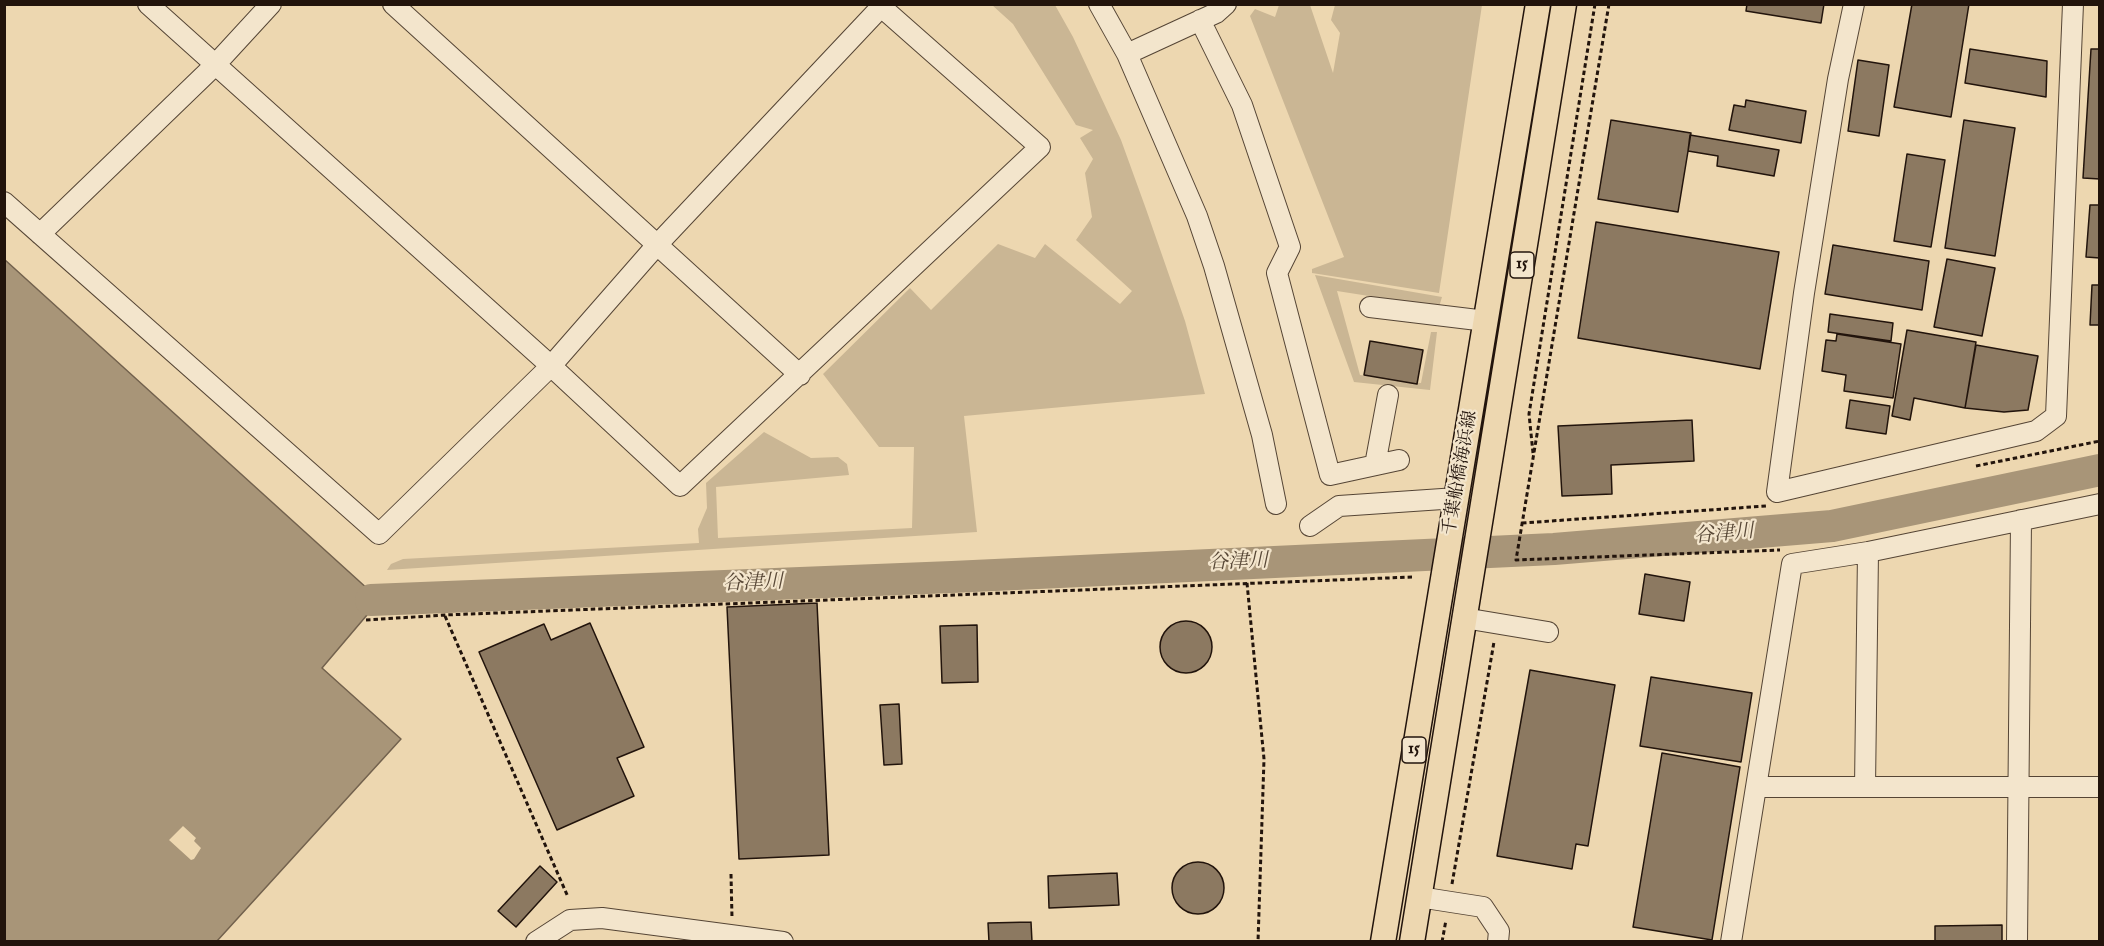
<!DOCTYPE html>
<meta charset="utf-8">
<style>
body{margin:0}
#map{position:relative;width:2104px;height:946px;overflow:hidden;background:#edd7b0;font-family:"IM FELL English",serif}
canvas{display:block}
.frame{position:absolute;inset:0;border:6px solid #22140c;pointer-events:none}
</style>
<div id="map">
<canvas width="2104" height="946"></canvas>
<div class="frame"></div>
</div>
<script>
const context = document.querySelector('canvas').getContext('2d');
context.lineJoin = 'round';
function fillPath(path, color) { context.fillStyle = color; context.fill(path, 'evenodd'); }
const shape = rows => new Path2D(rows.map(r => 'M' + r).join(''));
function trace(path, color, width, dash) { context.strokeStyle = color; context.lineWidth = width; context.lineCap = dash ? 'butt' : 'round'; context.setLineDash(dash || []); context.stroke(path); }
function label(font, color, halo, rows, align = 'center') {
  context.font = font + ' "IM FELL English","Noto Serif JP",serif'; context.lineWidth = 4.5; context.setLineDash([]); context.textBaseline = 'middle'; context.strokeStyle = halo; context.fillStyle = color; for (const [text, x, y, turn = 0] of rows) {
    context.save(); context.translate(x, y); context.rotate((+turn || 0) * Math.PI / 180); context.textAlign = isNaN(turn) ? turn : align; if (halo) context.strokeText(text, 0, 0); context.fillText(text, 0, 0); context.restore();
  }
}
fillPath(shape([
 [992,5,1055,5,1073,37,1121,140,1146,209,1185,321,1205,394,964,416,977,532,387,570,391,564,403,559,699,543,698,529,707,508,706,483,764,432,811,458,838,457,847,464,849,475,716,487,718,538,912,528,914,447,879,447,823,374,910,288,931,310,998,244,1035,258,1045,244,1120,304,1132,291,1076,240,1092,217,1085,173,1093,159,1080,138,1093,130,1076,125,1013,24],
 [1279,5,1310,5,1333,73,1340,33,1331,20,1335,5,1482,5,1439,293,1312,273,1312,269,1344,257,1250,16,1255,9,1275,17],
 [1315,275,1442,297,1439,307,1337,291,1360,375,1421,383,1431,332,1437,332,1430,390,1354,382]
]), '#cab694');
const water = shape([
 [4,259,370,591,367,615,322,668,401,739,217,941,5,941,4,259]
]);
fillPath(water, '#a89578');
trace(water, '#72614d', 1.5);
fillPath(shape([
 [183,826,196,838,194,841,201,848,194,859,191,860,169,840]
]), '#edd7b0');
trace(shape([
 [371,600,952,577,1554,549,1832,526,2100,470]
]), '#a89578', 32);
const building = shape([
 [1747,4,1824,4,1821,23,1746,11,1747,4],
 [1912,4,1969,4,1951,117,1894,107,1912,4],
 [1970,49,2047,61,2046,97,1965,83,1970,49],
 [2091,49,2100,49,2100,179,2083,178,2091,49],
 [1858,60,1889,65,1879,136,1848,131,1858,60],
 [1746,100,1806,111,1801,143,1729,130,1734,105,1745,107,1746,100],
 [1611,120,1691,133,1678,212,1598,199,1611,120],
 [1964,120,2015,128,1995,256,1945,248,1964,120],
 [1690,135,1779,150,1774,176,1717,166,1718,156,1688,151,1690,135],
 [1907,154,1945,160,1931,247,1894,241,1907,154],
 [2090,205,2100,205,2100,258,2086,257,2090,205],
 [1596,222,1779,252,1760,369,1578,338,1596,222],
 [1833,245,1929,261,1922,310,1825,294,1833,245],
 [1947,259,1995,268,1982,336,1934,327,1947,259],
 [2092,285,2100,285,2100,325,2090,325,2092,285],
 [1830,314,1893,323,1891,341,1828,332,1830,314],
 [1907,330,1976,342,1965,408,1914,398,1910,420,1892,416,1907,330],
 [1837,334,1901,344,1893,398,1844,391,1846,375,1822,371,1826,340,1836,341,1837,334],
 [1370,341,1423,350,1417,384,1364,375,1370,341],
 [1976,345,2038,356,2028,410,2004,412,1965,408,1976,345],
 [1850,400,1890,406,1886,434,1846,428,1850,400],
 [1692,420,1694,461,1611,465,1612,494,1562,496,1558,426,1692,420],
 [1645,574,1690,582,1684,621,1639,614,1645,574],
 [817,603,829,855,739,859,727,607,817,603],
 '1160 647a26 26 0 1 1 52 0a26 26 0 1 1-52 0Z',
 [590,623,644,747,617,758,634,796,557,830,479,652,544,624,551,640,590,623],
 [977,625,978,682,942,683,940,626,977,625],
 [1530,670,1615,685,1588,846,1576,844,1572,869,1497,856,1530,670],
 [1651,677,1752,693,1741,762,1640,746,1651,677],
 [899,704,902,764,884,765,880,705,899,704],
 [1662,753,1740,767,1712,940,1633,927,1662,753],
 '1172 888a26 26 0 1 1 52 0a26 26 0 1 1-52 0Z',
 [540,866,557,882,516,927,498,911,540,866],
 [1117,873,1119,905,1049,908,1048,876,1117,873],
 [1031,922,1032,942,989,942,988,923,1031,922],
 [2002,925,2002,942,1935,942,1935,926,2002,925]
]);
fillPath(building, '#8c7961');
trace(building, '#22140c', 1.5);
const minor = shape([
 [148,4,551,366,680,486,1040,147,878,4],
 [393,4,800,375],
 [1099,4,1127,54,1197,216,1214,266,1262,435,1276,504],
 [1854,4,1838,79,1804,293,1777,492,2036,431,2056,416,2073,4],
 [1200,20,1242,105,1290,247,1277,273,1330,475,1399,460],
 [1127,54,1216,13,1226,4],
 [4,202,379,534,551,366,656,246,881,7],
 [40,234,214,66,271,4],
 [1370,307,1486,321],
 [1375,465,1388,395],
 [1310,526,1339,506,1457,498],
 [1464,618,1548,632],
 [1756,787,2100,787],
 [1865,787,1868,552],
 [1419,897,1483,907,1499,931,1498,942],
 [536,942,570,920,602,918,783,942],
 [1731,942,1792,564,1868,552,2100,504],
 [2017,942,2021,520]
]);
const major = shape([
 [1383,942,1538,4],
 [1412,942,1564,4]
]);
trace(minor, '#554535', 22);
trace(major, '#22140c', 27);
trace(shape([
 [1609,4,1516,560,1780,550],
 [1533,453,1529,414,1595,4],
 [1976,466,2100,441],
 [1522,523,1766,506],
 [1247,583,1264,759,1258,942],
 [445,616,568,897],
 [366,620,445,615,1412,577],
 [731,874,732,918],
 [1452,884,1494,642],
 [1442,942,1446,920]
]), '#22140c', 3, [4.5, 3]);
trace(minor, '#f3e5cc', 20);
trace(major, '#edd7b0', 24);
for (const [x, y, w] of [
 [1522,265,24],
 [1414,750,24]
]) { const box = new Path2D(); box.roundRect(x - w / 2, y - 13, w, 26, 4.5); context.fillStyle = '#f3e5cc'; context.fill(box); trace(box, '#22140c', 1.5); }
label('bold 16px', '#22140c', null, [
 ["15",1522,265],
 ["15",1414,750]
]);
label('18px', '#22140c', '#f3e5cc', [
 ["千葉船橋海浜線",1461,473,-80]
]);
label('italic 20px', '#584837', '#f3e5cc', [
 ["谷津川",1724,535,-5],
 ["谷津川",1238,563,-2],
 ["谷津川",753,584,-2]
]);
</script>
